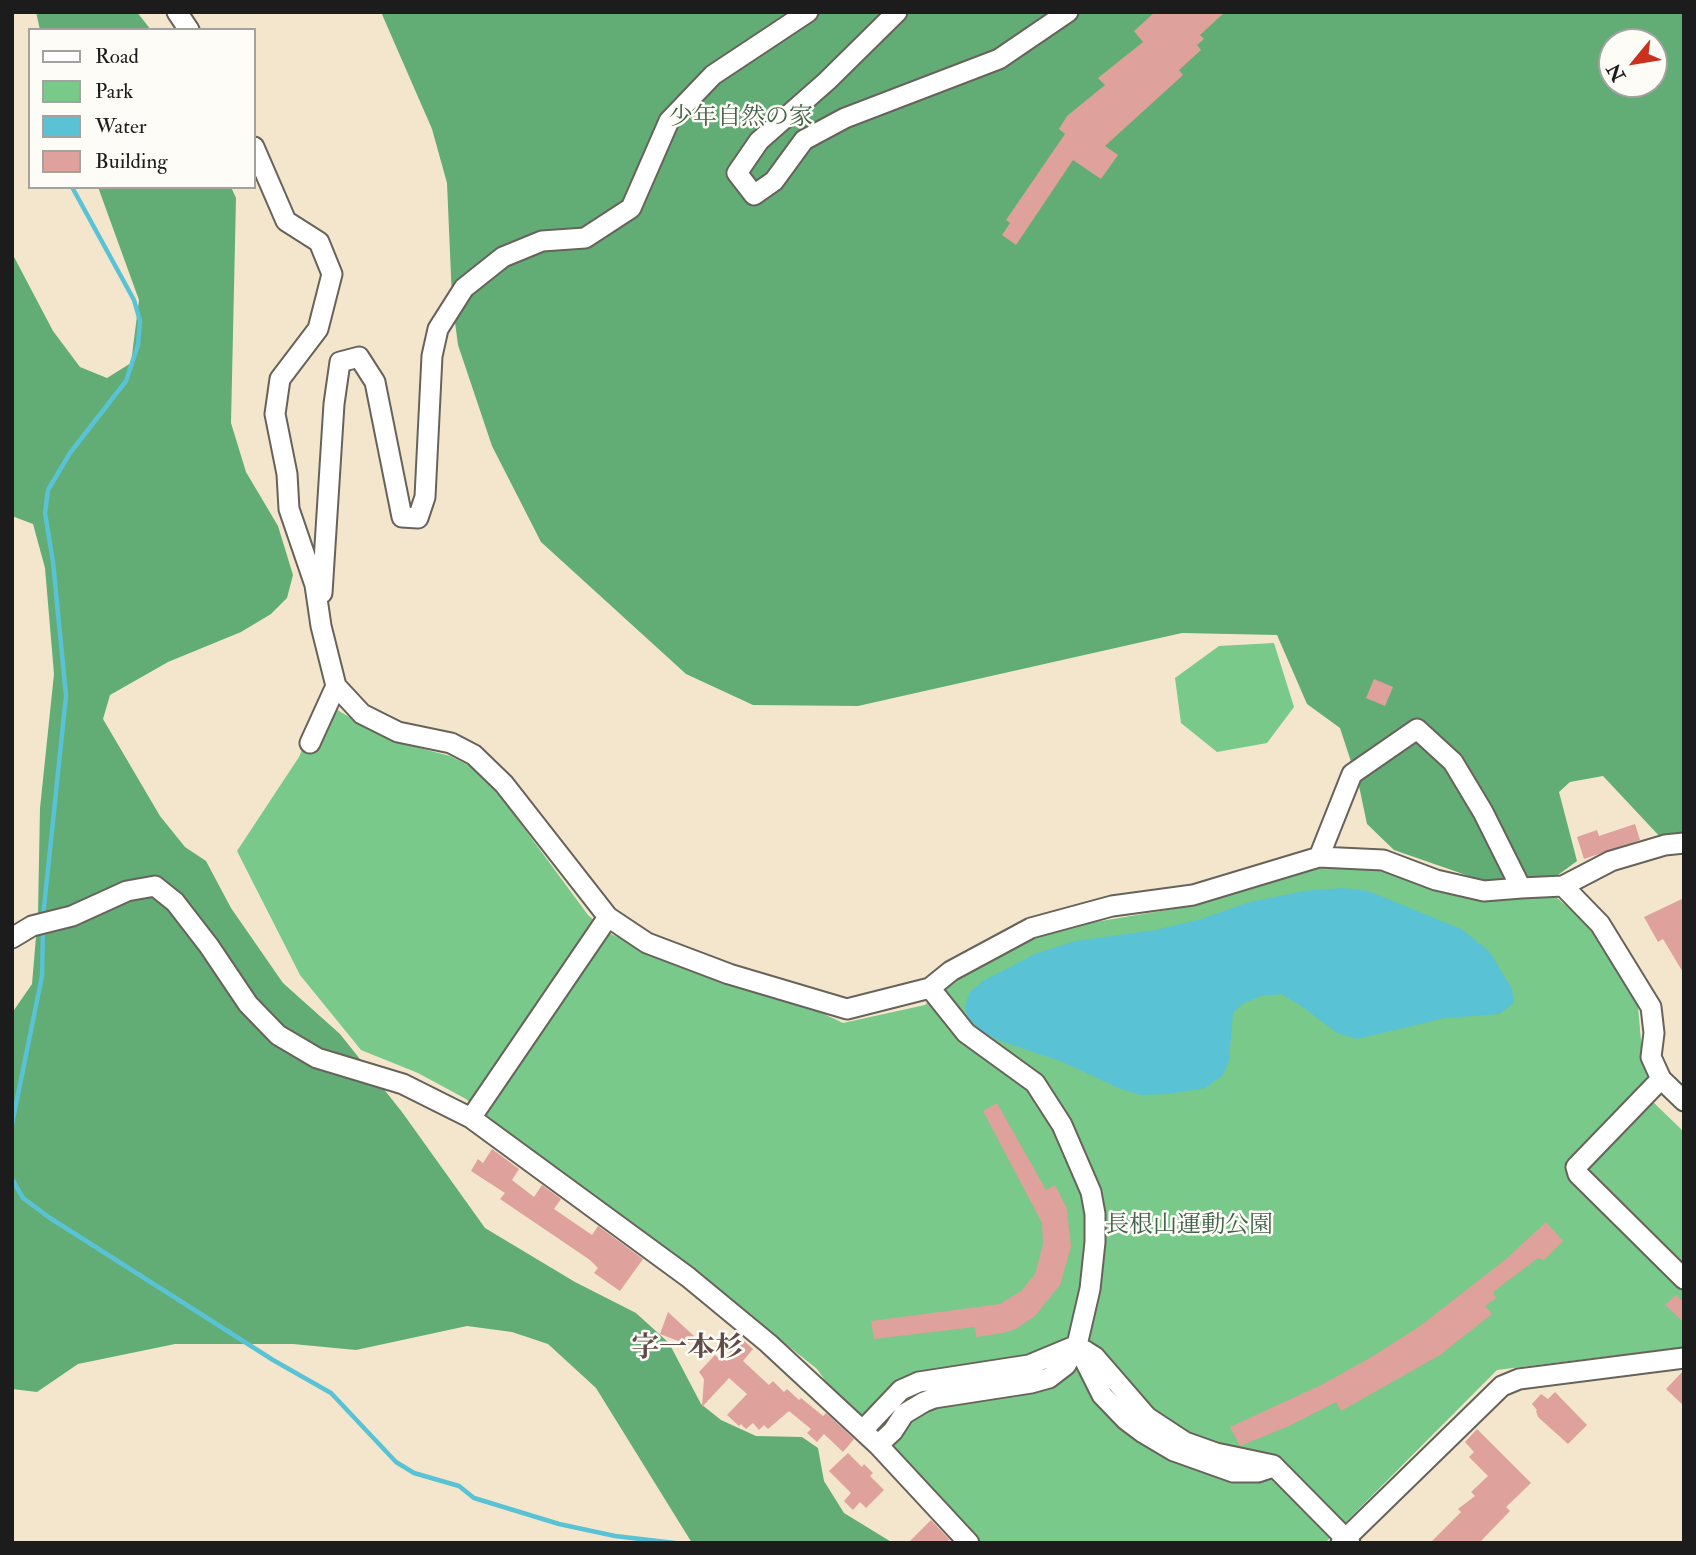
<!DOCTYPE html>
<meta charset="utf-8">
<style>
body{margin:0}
#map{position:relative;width:1696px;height:1555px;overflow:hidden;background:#f3e6cd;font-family:"IM FELL Double Pica",serif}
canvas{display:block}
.frame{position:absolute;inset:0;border:14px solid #1c1c1c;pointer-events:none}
.legend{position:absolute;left:28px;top:28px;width:228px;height:161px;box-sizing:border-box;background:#fdfcf7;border:2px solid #a3a29f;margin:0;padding:9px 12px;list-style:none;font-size:21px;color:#1c1c1c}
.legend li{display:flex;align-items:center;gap:14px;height:35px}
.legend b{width:35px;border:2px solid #a3a29f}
.north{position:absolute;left:1598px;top:28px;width:70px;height:70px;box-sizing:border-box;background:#fdfcf7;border:2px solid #a3a29f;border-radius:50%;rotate:240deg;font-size:19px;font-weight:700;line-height:28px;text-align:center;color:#1c1c1c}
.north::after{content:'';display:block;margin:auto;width:24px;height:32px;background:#c8321e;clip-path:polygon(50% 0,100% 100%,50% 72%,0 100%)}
</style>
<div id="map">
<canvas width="1696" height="1555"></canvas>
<div class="frame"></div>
<ul class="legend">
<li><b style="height:9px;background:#fff"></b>Road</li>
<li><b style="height:19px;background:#78c98a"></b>Park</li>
<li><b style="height:19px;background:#59c2d5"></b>Water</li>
<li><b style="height:19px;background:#dea19c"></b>Building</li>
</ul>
<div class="north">N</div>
</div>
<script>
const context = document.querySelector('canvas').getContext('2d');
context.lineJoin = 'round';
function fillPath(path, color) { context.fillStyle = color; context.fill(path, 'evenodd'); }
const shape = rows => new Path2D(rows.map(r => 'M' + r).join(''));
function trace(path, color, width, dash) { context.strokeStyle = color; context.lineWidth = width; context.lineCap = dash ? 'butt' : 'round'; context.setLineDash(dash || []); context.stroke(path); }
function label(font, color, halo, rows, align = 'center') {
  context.font = font + ' "IM FELL Double Pica","Noto Serif JP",serif'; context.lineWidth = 5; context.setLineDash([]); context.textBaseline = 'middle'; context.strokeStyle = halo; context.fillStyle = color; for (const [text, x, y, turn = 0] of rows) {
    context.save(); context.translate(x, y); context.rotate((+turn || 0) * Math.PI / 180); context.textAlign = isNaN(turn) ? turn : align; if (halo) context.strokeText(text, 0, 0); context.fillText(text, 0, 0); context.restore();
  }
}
fillPath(shape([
 [1274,643,1294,707,1267,743,1217,752,1181,723,1175,678,1219,646],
 [322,701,373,731,408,745,450,756,476,769,504,801,588,915,609,933,659,958,695,972,803,1004,843,1023,925,1005,952,981,1015,948,1059,928,1197,905,1313,869,1348,866,1379,868,1557,898,1593,928,1638,1006,1643,1064,1649,1080,1651,1100,1684,1132,1684,1347,1497,1370,1325,1543,980,1543,911,1468,829,1386,817,1369,732,1301,523,1147,466,1099,418,1073,361,1050,300,975,237,851,299,757]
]), '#78c98a');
fillPath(shape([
 [36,12,137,12,151,30,40,30],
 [381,12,1684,12,1684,838,1663,840,1603,776,1570,782,1559,792,1577,861,1558,875,1486,882,1394,850,1367,824,1359,786,1340,728,1307,704,1277,635,1182,633,858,706,753,705,686,674,541,542,492,446,458,345,452,299,447,183,432,129],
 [1612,42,1654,42,1654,84,1612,84],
 [98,187,231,187,236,198,231,423,246,472,278,526,293,575,287,598,271,614,241,632,168,662,110,695,103,719,160,816,185,847,206,861,231,908,283,983,340,1034,402,1112,485,1228,575,1282,636,1313,669,1343,701,1404,721,1420,756,1436,802,1437,818,1448,824,1481,844,1513,893,1543,692,1543,596,1388,548,1344,512,1332,467,1326,356,1350,293,1344,175,1344,78,1364,37,1392,12,1389,12,1013,32,984,38,913,40,808,54,674,45,568,33,524,12,516,12,253,53,331,80,367,107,378,131,363,139,300]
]), '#62ad76');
fillPath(shape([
 [1343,888,1368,891,1461,929,1489,951,1512,989,1514,1003,1499,1014,1445,1018,1357,1039,1337,1033,1300,1005,1281,994,1261,996,1244,1003,1233,1012,1229,1061,1222,1076,1205,1088,1168,1094,1141,1095,1118,1088,1063,1062,998,1040,980,1030,968,1018,965,1007,969,993,983,981,1035,954,1075,941,1156,930,1201,919,1250,902,1304,891]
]), '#59c2d5');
trace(shape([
 [43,917,66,696,53,562,45,513,48,490,70,453,126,381,138,345,140,321,134,300,72,187],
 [12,1124,42,976,43,929],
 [12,1179,23,1198,50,1218,273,1360,331,1393,396,1462,414,1473,459,1486,474,1498,559,1524,615,1536,675,1543]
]), '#59c2d5', 4.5);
fillPath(shape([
 [1155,12,1225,12,1200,35,1204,39,1197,45,1201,50,1179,70,1183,75,1105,146,1118,155,1101,179,1073,160,1016,245,1002,235,1010,223,1006,220,1065,134,1059,129,1067,116,1105,85,1098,78,1143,42,1134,31],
 [1374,679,1393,687,1385,706,1366,698],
 [1635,824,1640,840,1584,859,1577,837,1597,830,1599,836],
 [1684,898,1684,974,1663,939,1658,942,1644,917],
 [997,1103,1046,1190,1055,1185,1067,1209,1071,1247,1060,1285,1035,1316,1016,1329,1003,1333,976,1337,975,1327,874,1339,871,1321,1000,1304,1021,1291,1035,1274,1043,1244,1042,1223,983,1111],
 [492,1149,519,1169,512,1180,534,1197,542,1185,561,1199,554,1209,592,1235,598,1226,643,1259,620,1291,594,1273,598,1268,590,1260,500,1199,505,1193,471,1171,478,1159,483,1163],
 [1546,1222,1563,1241,1544,1260,1538,1258,1493,1292,1496,1298,1485,1306,1492,1314,1440,1355,1341,1411,1336,1402,1289,1426,1240,1446,1230,1427,1323,1384,1373,1356,1420,1326,1506,1259],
 [1676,1295,1684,1302,1684,1323,1665,1305],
 [668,1312,694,1336,685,1348,681,1342,660,1334],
 [742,1339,753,1349,743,1361,769,1385,773,1381,784,1392,787,1389,799,1400,801,1398,823,1416,826,1413,854,1439,843,1452,824,1434,817,1442,807,1433,811,1429,789,1411,768,1429,764,1425,759,1430,753,1423,746,1429,741,1424,739,1426,727,1415,747,1394,729,1378,702,1407,704,1379,699,1372,715,1355,722,1361],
 [1684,1370,1684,1406,1666,1389],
 [1555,1392,1587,1425,1568,1444,1538,1417,1536,1411,1537,1410,1532,1404,1541,1394,1548,1399],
 [1477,1429,1531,1483,1506,1507,1510,1511,1479,1543,1430,1543,1461,1512,1458,1509,1475,1496,1471,1492,1488,1476,1469,1457,1474,1452,1465,1442],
 [848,1453,862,1467,864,1464,873,1473,870,1476,884,1490,866,1508,860,1502,853,1510,844,1501,851,1493,829,1471],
 [931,1520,950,1540,941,1543,908,1543]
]), '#dea19c');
const minor = shape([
 [177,12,189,30],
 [897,12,827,81,759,141,737,173,754,195,774,181,804,140,845,118,999,59,1068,12],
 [254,147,286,221,319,242,332,274,318,329,280,379,275,414,287,474,289,509,315,585,321,626,336,686,362,714,398,732,451,743,474,755,504,784,608,917,647,943,729,974,847,1009,930,988,951,971,1031,928,1112,906,1193,895,1319,857,1383,860,1436,880,1484,891,1521,888],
 [322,593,334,404,340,362,359,357,375,382,402,517,418,518,425,497,432,356,438,329,464,288,503,257,542,241,585,238,631,208,669,121,713,75,808,12],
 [310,743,336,686],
 [1319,857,1352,774,1417,729,1453,762,1483,812,1521,888,1563,886,1611,861,1665,845,1684,843],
 [1563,886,1600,924,1651,1007,1654,1033,1651,1057,1661,1079,1684,1101],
 [12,938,32,926,72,916,127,891,155,886,175,902,209,946,248,1004,278,1035,317,1058,403,1084,471,1118,688,1277,768,1343,878,1445,969,1543],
 [930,988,966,1033,1035,1083,1062,1125,1091,1192,1095,1214,1095,1242,1090,1289,1077,1345],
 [1661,1079,1576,1167,1578,1174,1684,1279],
 [471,1118,608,917],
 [1084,1350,1095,1357,1147,1417,1185,1442,1216,1453,1273,1465,1350,1543],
 [863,1430,901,1390,919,1382,1029,1365,1077,1345],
 [878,1445,893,1431,904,1414,924,1402,934,1398,1031,1383,1049,1378,1066,1365,1077,1345,1102,1395,1126,1420,1142,1432,1174,1451,1233,1472,1258,1472,1267,1469,1273,1465],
 [1341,1543,1502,1386,1519,1379,1684,1358]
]);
trace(minor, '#67635a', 23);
trace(minor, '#fff', 19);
label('24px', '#416148', '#fdfcf7', [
 ["少年自然の家",741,119],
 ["長根山運動公園",1189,1227]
]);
label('bold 28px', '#604b49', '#fdfcf7', [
 ["字一本杉",687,1350]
]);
</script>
